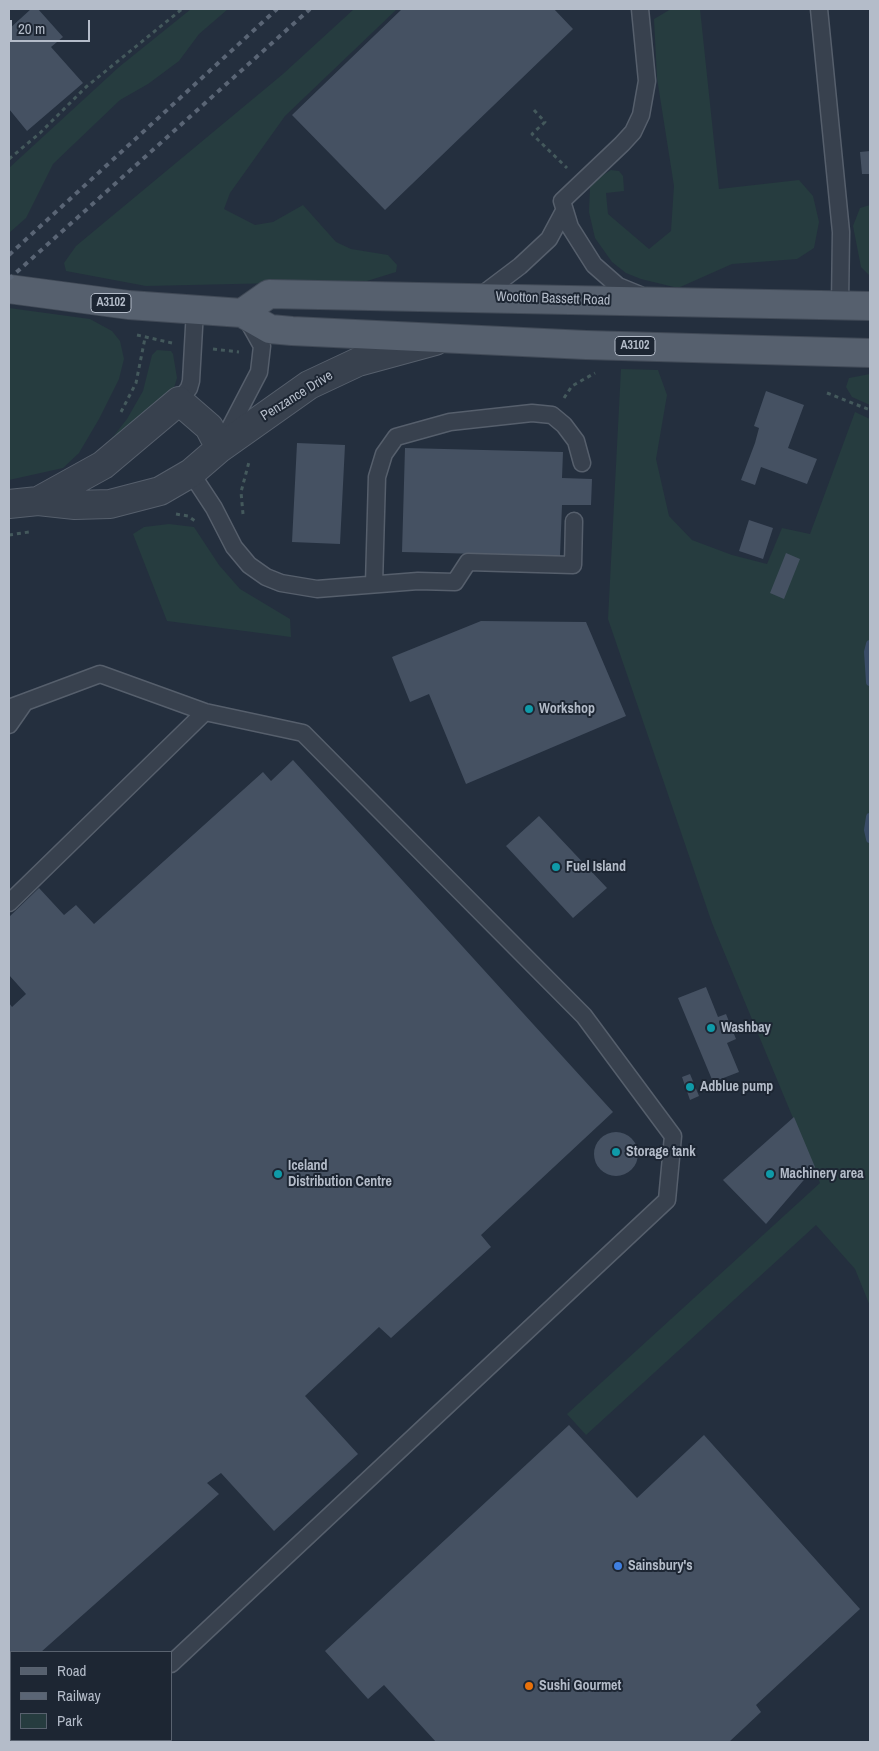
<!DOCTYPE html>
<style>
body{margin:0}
#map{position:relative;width:879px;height:1751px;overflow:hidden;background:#242f3e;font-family:"Archivo Narrow",sans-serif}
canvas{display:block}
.frame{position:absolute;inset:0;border:10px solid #b4bcc9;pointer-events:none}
.legend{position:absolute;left:10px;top:1651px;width:162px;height:90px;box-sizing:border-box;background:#1d2633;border:1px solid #59626f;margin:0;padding:6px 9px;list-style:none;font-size:15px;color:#b4bcc9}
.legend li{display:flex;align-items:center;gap:10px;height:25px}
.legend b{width:25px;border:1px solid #59626f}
.scale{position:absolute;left:10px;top:20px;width:80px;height:22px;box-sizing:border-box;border:2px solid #b4bcc9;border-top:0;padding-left:6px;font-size:15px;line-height:18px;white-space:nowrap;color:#b4bcc9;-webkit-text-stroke:4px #1d2633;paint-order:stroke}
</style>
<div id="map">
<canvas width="879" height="1751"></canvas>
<div class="frame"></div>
<ul class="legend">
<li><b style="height:6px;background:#56606e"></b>Road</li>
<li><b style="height:6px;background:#5a6575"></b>Railway</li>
<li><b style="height:14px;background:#263c3f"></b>Park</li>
</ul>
<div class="scale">20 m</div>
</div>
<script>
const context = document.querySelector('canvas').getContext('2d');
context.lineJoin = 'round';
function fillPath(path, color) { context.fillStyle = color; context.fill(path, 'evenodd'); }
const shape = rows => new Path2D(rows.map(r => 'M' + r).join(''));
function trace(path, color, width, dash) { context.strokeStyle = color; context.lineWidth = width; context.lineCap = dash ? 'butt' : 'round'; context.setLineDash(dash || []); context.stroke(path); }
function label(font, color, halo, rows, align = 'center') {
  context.font = font + ' "Archivo Narrow",sans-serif'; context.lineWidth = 4; context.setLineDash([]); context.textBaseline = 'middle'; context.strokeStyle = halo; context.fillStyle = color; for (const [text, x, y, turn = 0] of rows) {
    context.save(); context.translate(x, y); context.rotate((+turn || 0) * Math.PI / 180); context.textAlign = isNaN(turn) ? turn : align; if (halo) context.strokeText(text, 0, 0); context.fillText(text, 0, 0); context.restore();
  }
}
fillPath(shape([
 [191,9,228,9,199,34,179,61,148,84,120,100,53,164,26,218,9,233,9,168,119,67],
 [354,9,397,9,285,116,230,193,224,209,255,225,273,222,303,205,336,242,351,249,388,255,397,265,396,272,367,281,146,286,66,271,64,263,76,246,283,74],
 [671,9,700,9,719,189,799,180,813,196,819,222,814,248,797,259,732,264,678,288,641,279,626,273,612,262,595,238,589,212,590,187,593,181,611,170,619,171,623,176,624,191,606,193,608,214,649,249,671,231,674,186,657,78,654,19],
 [870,205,870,276,861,267,853,226,860,208],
 [9,308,90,319,112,331,120,341,124,359,119,379,99,419,79,453,63,468,9,480],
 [157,350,171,351,173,354,177,378,173,391,111,446,109,442,127,419,143,391,152,355],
 [621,369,658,370,667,395,656,459,669,516,692,540,732,555,767,564,782,528,810,534,855,412,870,419,870,1306,855,1269,816,1225,586,1435,567,1414,820,1183,712,923,608,619],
 [870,374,870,405,852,397,846,387,849,378],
 [169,524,194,527,219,565,240,589,290,619,291,637,167,621,133,534,144,527]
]), '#263c3f');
trace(shape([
 [870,644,868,652,870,682],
 [870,817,868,830,870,839]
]), '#394c67', 8);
fillPath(shape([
 [31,9,38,9,63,37,51,47,83,83,27,131,9,109,9,29],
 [402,9,554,9,573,29,385,210,292,115],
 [870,151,870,174,862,174,860,152],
 [766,391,804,405,788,448,817,459,807,484,761,467,755,485,741,480,755,443,759,428,754,426],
 [297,443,345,445,340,544,292,542],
 [405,448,563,452,562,478,592,479,591,505,562,505,560,556,402,552],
 [749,520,773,528,763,559,739,551],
 [786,553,800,559,784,599,770,593],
 [481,621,586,622,626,716,466,784,429,694,410,702,392,657],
 [293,760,613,1112,481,1235,491,1247,391,1338,379,1327,305,1396,358,1454,274,1531,221,1473,207,1483,219,1494,41,1652,11,1652,11,1679,9,1681,9,1003,12,1007,26,994,9,975,9,917,39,888,64,915,76,905,94,924,263,772,271,781],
 [539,816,607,888,573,918,506,846],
 [706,987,718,1017,726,1014,736,1039,727,1043,739,1072,713,1082,678,998],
 [690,1074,699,1096,690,1100,682,1077],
 [794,1117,815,1167,766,1224,723,1180],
 '594 1154a22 22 0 1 1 44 0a22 22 0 1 1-44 0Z',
 [569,1425,637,1498,704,1435,860,1609,756,1705,761,1712,729,1742,436,1742,384,1685,368,1699,325,1651]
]), '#455162');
const service = shape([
 [819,9,841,232,840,305],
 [640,295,618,286,594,265,570,227,562,201,622,144,633,132,641,115,647,81,640,9],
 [479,297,520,266,549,239,564,211],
 [179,401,189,388,191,381,195,310],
 [222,443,259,372,262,346,248,321],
 [191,473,214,508,234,547,249,565,266,577,281,583,317,589,418,581,455,582,468,562,573,565,574,521],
 [374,584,377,477,384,454,396,437,450,422,532,413,552,415,564,425,576,441,582,463],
 [9,708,100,674,205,712,303,733,584,1016,673,1136,667,1200,171,1664],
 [9,725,25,702],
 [9,903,205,712],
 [89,1742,92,1740]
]);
const minor = shape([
 [38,501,103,465,179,401,209,427,220,448],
 [9,504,38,501,75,505,110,504,160,491,191,473,220,448,309,385,358,362,435,341]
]);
const primary = shape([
 [9,289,129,305,242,313,270,329,292,331,586,345,870,353],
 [242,313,269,294,870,306]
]);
trace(service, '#565f6c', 19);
trace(minor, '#565f6c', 30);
trace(primary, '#414a57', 30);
trace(shape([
 [534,110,545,122,532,134,567,168],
 [9,159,40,133,86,87,182,9],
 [137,335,172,343],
 [213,349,239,352],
 [827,393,870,410],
 [564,398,572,386,595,373],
 [121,412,136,383,145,338],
 [176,514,188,516,195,521],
 [243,514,241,492,249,462],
 [9,535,29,532]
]), '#44595c', 3, [4, 4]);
trace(service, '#38414e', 16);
trace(minor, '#38414e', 28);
trace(primary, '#56606e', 28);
trace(shape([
 [9,255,277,9],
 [9,279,310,9]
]), '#5a6575', 4, [5, 5]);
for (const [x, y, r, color] of [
 [529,709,5,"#0f9aa8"],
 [556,867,5,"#0f9aa8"],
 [711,1028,5,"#0f9aa8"],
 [690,1087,5,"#0f9aa8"],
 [616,1152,5,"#0f9aa8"],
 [278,1174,5,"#0f9aa8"],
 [770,1174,5,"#0f9aa8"],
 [618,1566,5,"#3f7fe0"],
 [529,1686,5,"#e8710a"]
]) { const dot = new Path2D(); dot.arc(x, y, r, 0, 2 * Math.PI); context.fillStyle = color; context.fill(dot); trace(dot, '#1d2633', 2); }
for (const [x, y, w] of [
 [111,303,40],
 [635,346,40]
]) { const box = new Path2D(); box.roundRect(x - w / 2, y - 9.5, w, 19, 4); context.fillStyle = '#1d2633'; context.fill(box); trace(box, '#b4bcc9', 1); }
label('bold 12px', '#b4bcc9', null, [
 ["A3102",111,303],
 ["A3102",635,346]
]);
label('14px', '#b4bcc9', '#1d2633', [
 ["Wootton Bassett Road",553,299,2],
 ["Penzance Drive",297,396,-32]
]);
label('bold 14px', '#b4bcc9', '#1d2633', [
 ["Workshop",539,709],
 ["Fuel Island",566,867],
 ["Washbay",721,1028],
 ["Adblue pump",700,1087],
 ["Storage tank",626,1152],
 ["Iceland",288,1166],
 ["Distribution Centre",288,1182],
 ["Machinery area",780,1174],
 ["Sainsbury's",628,1566],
 ["Sushi Gourmet",539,1686]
], 'left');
</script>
